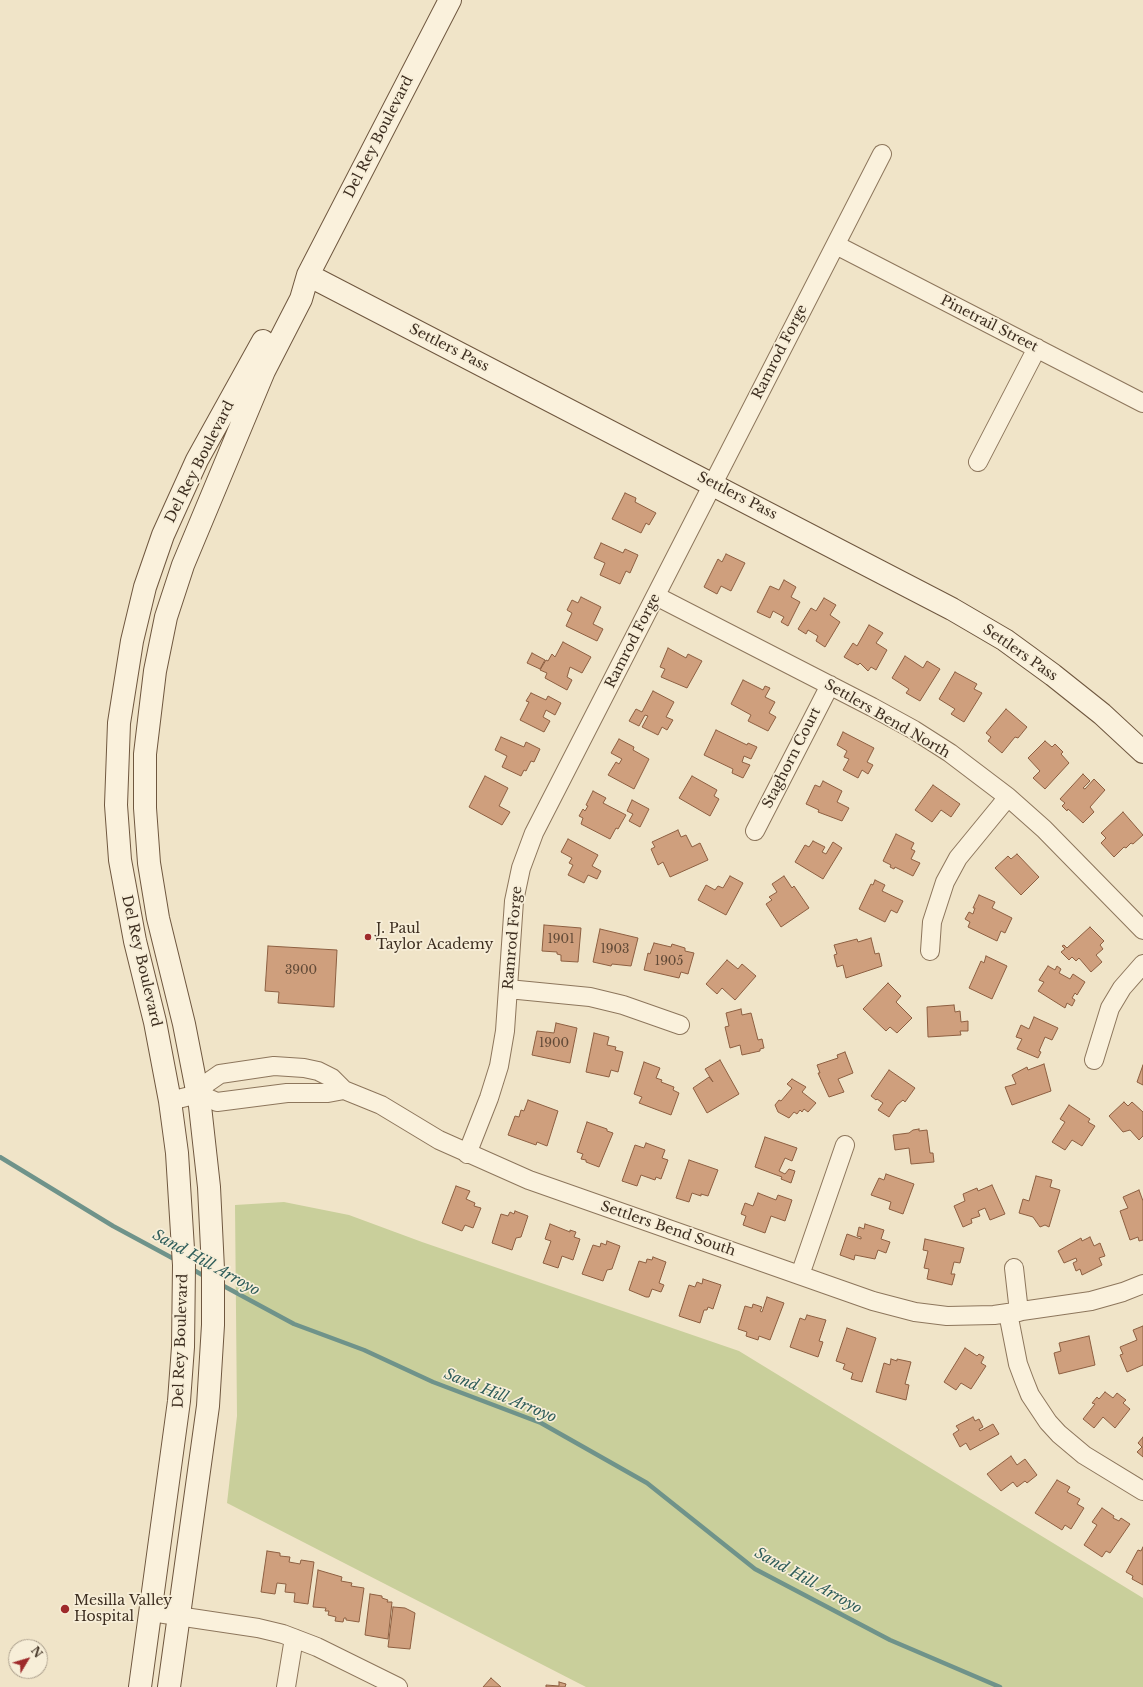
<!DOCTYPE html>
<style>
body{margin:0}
#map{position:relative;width:1143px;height:1687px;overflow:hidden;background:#f0e4c8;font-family:"Libre Baskerville",serif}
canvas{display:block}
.north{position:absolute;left:8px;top:1639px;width:40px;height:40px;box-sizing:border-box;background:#f7eed8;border:1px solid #ada18e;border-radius:50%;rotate:52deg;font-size:11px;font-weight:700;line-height:16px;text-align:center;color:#3d2e20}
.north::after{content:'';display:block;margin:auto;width:14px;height:18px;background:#9e2a2b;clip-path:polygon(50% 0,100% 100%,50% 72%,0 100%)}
</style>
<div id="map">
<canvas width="1143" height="1687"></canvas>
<div class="north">N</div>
</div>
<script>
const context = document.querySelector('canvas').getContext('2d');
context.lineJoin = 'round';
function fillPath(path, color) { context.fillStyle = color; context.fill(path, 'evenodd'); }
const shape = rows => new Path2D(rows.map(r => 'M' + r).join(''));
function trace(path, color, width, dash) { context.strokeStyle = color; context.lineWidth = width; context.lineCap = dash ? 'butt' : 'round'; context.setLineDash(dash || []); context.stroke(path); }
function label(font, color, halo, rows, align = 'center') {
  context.font = font + ' "Libre Baskerville",serif'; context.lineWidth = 3.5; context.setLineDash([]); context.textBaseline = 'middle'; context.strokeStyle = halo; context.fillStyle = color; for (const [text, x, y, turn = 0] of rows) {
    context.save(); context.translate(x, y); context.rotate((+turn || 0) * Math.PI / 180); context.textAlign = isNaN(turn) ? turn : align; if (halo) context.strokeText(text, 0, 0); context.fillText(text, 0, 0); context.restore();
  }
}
fillPath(shape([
 [284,1202,349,1215,422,1242,739,1351,1143,1598,1143,1687,586,1687,227,1503,237,1416,235,1205]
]), '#c9cf9b');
trace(shape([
 [0,1157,113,1226,176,1260],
 [190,1268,206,1277],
 [220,1284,294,1324,364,1350,433,1382,541,1423,647,1483,755,1569,890,1640,1000,1687]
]), '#6f938a', 4.5);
const building = shape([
 [625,493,636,498,635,502,656,513,649,525,646,523,641,533,612,519,625,493],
 [601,543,623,553,625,549,638,555,630,573,626,571,620,584,600,575,605,563,594,558,601,543],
 [726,554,745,563,731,591,721,586,717,594,704,587,718,559,722,562,726,554],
 [784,580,796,587,791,597,800,602,788,626,781,622,784,617,773,611,770,618,757,612,770,586,779,590,784,580],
 [581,597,601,607,593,624,603,629,597,641,566,626,572,613,567,610,572,600,578,603,581,597],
 [824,598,836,605,830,615,840,622,825,647,816,641,818,636,808,630,806,634,798,629,811,608,816,611,824,598],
 [869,625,883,633,876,643,887,650,876,670,871,667,868,671,860,663,858,665,844,657,853,643,857,646,869,625],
 [563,642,591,657,582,673,570,667,567,677,572,680,567,690,545,678,547,673,540,670,546,660,548,661,552,654,555,657,563,642],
 [668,648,686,658,688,654,702,661,687,688,661,677,665,669,660,667,668,648],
 [532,653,545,660,540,669,527,663,532,653],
 [905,656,923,668,927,661,940,669,920,701,906,693,909,689,892,678,905,656],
 [955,672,977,684,974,689,982,693,964,722,951,714,955,709,939,699,955,672],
 [743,680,763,690,765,686,770,688,765,697,775,702,769,713,776,717,768,731,748,721,751,715,731,704,743,680],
 [653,691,674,702,666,717,673,720,667,730,662,727,658,735,642,727,648,716,645,715,639,726,629,721,636,709,642,712,653,691],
 [531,693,546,700,548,696,561,703,555,715,546,710,543,717,550,721,544,732,520,720,529,702,526,701,531,693],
 [1006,709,1027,727,1018,738,1015,737,1002,753,988,741,991,737,986,733,1006,709],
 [716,730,747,745,748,743,757,747,751,759,744,756,742,762,750,765,743,778,732,773,733,769,704,755,716,730],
 [843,732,874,748,867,762,873,765,868,774,862,770,858,778,843,770,849,759,844,757,847,751,837,745,843,732],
 [501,737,524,747,526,742,540,749,534,762,531,761,526,771,524,770,521,776,502,767,507,756,495,750,501,737],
 [619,739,634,747,633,750,649,759,634,789,608,775,616,762,619,764,622,759,611,753,619,739],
 [1045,741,1052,747,1055,744,1063,752,1061,754,1069,763,1045,789,1033,778,1040,771,1028,758,1045,741],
 [1083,774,1090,781,1083,788,1085,789,1094,779,1105,790,1090,807,1094,812,1083,823,1068,809,1067,811,1062,806,1065,803,1060,799,1083,774],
 [485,776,508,788,499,806,510,812,502,825,469,807,485,776],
 [692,776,717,790,714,796,719,799,710,816,679,798,692,776],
 [823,781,842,791,837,802,849,808,842,821,818,812,819,810,806,804,815,785,820,787,823,781],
 [933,785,960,804,951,817,941,810,932,822,915,810,933,785],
 [593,791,606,798,603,803,626,815,618,829,616,828,610,839,581,824,583,818,579,816,583,809,585,811,588,806,586,805,593,791],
 [632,800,649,809,640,827,629,821,633,814,627,811,632,800],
 [1123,812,1143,835,1133,844,1131,843,1126,848,1124,847,1114,857,1101,843,1106,838,1101,833,1123,812],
 [678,830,681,837,686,835,692,847,700,843,708,860,670,877,663,862,658,865,651,849,655,847,652,842,678,830],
 [896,834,914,843,911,849,915,851,911,859,920,863,913,876,895,867,894,869,890,867,891,865,883,861,896,834],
 [568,839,598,855,592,866,601,871,597,879,588,875,584,883,568,875,573,865,569,863,572,858,561,852,568,839],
 [813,841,825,847,822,852,826,854,833,842,842,848,823,879,795,862,805,845,809,847,813,841],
 [1017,854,1039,877,1021,895,995,868,1008,856,1011,859,1017,854],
 [730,876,743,883,726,915,698,900,706,885,715,890,718,886,723,888,730,876],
 [784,876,792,888,794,886,809,908,781,927,766,904,772,900,769,897,777,892,772,884,784,876],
 [875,880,885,885,882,891,903,901,897,913,891,910,885,922,859,909,871,884,873,885,875,880],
 [979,895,995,902,992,908,1012,918,1005,933,1001,931,997,941,968,927,970,922,965,919,969,912,973,914,975,908,973,908,979,895],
 [544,925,581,928,578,962,561,961,561,955,557,954,557,952,542,951,544,925],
 [1090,927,1104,941,1100,945,1103,949,1096,955,1102,962,1091,972,1079,958,1076,961,1072,957,1069,960,1061,952,1065,949,1062,946,1064,945,1067,948,1090,927],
 [600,929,638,938,631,966,612,964,611,966,593,962,600,929],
 [871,938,875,954,879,953,882,966,846,978,843,965,837,967,834,955,837,954,834,945,857,939,858,942,871,938],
 [654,943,671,947,672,944,685,948,685,951,694,953,688,974,681,972,679,978,644,970,648,953,650,954,654,943],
 [268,946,337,950,334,1007,278,1003,279,992,265,991,268,946],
 [986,956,1007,966,992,999,969,988,981,961,984,963,986,956],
 [727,960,738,969,742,964,756,976,735,1000,722,988,717,994,706,984,727,960],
 [1048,966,1055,970,1057,966,1061,969,1059,973,1070,979,1073,974,1085,982,1077,995,1075,993,1072,998,1075,1000,1072,1006,1067,1003,1065,1008,1038,991,1044,982,1039,980,1048,966],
 [888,983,901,996,896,1002,912,1018,897,1033,890,1027,886,1031,863,1009,888,983],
 [954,1005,955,1012,960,1011,961,1022,968,1021,968,1031,960,1031,961,1035,928,1037,927,1007,954,1005],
 [741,1009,742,1015,751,1013,758,1040,762,1039,764,1048,760,1049,760,1051,742,1055,740,1045,730,1048,725,1027,729,1026,726,1013,741,1009],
 [1034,1017,1058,1028,1052,1040,1045,1037,1039,1051,1041,1052,1038,1058,1017,1049,1022,1039,1016,1037,1021,1025,1029,1029,1034,1017],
 [556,1023,577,1028,570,1063,532,1055,537,1031,554,1033,556,1023],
 [594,1033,609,1037,607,1045,616,1047,615,1050,623,1052,618,1072,611,1070,609,1077,586,1072,594,1033],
 [845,1052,853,1073,838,1079,844,1092,829,1097,818,1073,820,1073,817,1065,838,1058,837,1055,845,1052],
 [720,1060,739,1094,707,1113,693,1088,709,1077,713,1082,705,1069,720,1060],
 [644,1062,660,1068,656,1078,662,1080,661,1082,674,1087,673,1090,679,1093,671,1115,639,1103,642,1097,634,1094,644,1062],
 [1044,1064,1051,1091,1012,1105,1005,1087,1016,1084,1012,1075,1027,1067,1028,1070,1044,1064],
 [1143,1065,1143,1085,1137,1082,1143,1065],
 [889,1070,915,1088,905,1102,903,1100,897,1105,889,1117,878,1110,883,1103,877,1099,876,1100,871,1096,889,1070],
 [792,1079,806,1087,802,1092,816,1103,808,1112,804,1109,802,1112,800,1110,797,1114,794,1112,789,1118,778,1112,775,1105,779,1100,781,1101,792,1088,787,1084,792,1079],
 [528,1100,558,1111,547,1146,537,1142,536,1145,508,1135,515,1116,519,1117,521,1110,524,1111,528,1100],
 [1124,1102,1128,1106,1132,1102,1143,1112,1143,1136,1139,1140,1130,1130,1123,1132,1109,1116,1124,1102],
 [1069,1105,1090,1119,1088,1122,1095,1126,1082,1146,1072,1140,1065,1150,1052,1142,1065,1122,1060,1119,1069,1105],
 [587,1122,607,1129,607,1131,613,1133,599,1167,586,1162,586,1160,581,1159,583,1154,577,1152,587,1122],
 [919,1129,919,1131,927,1130,930,1153,933,1153,934,1162,911,1164,909,1148,895,1150,893,1135,909,1133,913,1130,919,1129],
 [765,1137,797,1148,792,1161,785,1158,779,1171,785,1174,789,1169,795,1171,791,1183,781,1179,782,1177,755,1167,765,1137],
 [646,1143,665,1150,662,1158,668,1160,661,1179,656,1177,655,1180,641,1175,637,1186,622,1181,635,1145,644,1148,646,1143],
 [689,1160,718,1170,708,1196,701,1194,701,1196,692,1193,689,1202,676,1198,689,1160],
 [886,1174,914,1184,903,1214,889,1209,891,1202,871,1195,879,1178,884,1180,886,1174],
 [1036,1176,1052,1180,1050,1187,1060,1190,1049,1227,1045,1225,1040,1227,1033,1217,1019,1213,1023,1199,1029,1201,1036,1176],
 [992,1185,1005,1214,990,1220,985,1208,978,1211,980,1216,971,1219,972,1223,963,1227,954,1206,965,1201,963,1194,977,1188,978,1191,992,1185],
 [456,1186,470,1191,466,1199,475,1203,474,1206,481,1208,473,1228,465,1225,462,1231,442,1223,456,1186],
 [1139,1190,1143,1201,1143,1240,1139,1241,1138,1237,1130,1240,1120,1211,1128,1208,1123,1197,1139,1190],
 [758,1193,776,1200,778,1195,792,1200,785,1221,771,1216,765,1233,743,1225,746,1216,741,1214,745,1203,753,1206,758,1193],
 [515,1211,528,1216,521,1237,516,1238,512,1250,492,1243,501,1214,508,1216,510,1212,514,1214,515,1211],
 [550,1224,570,1232,570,1230,576,1232,574,1237,580,1239,573,1260,562,1256,558,1268,543,1263,551,1241,545,1239,550,1224],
 [865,1224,884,1230,881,1239,890,1242,886,1253,878,1250,875,1259,855,1255,854,1260,840,1255,847,1234,861,1239,861,1237,857,1236,859,1227,864,1229,865,1224],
 [1090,1237,1094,1246,1100,1243,1105,1256,1099,1258,1102,1265,1082,1275,1080,1269,1076,1271,1073,1263,1077,1261,1076,1258,1064,1263,1058,1251,1081,1238,1082,1241,1090,1237],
 [925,1239,964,1248,960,1263,954,1262,951,1274,955,1274,952,1285,927,1279,929,1269,924,1268,928,1251,923,1250,925,1239],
 [607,1241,620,1246,612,1269,607,1270,603,1281,582,1274,593,1245,600,1247,601,1243,606,1245,607,1241],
 [653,1257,666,1262,659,1283,664,1285,661,1292,652,1289,649,1297,646,1297,629,1290,639,1261,646,1263,647,1259,652,1260,653,1257],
 [703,1279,721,1285,713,1309,708,1307,707,1310,704,1310,700,1323,679,1316,689,1285,695,1287,697,1282,702,1284,703,1279],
 [767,1297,784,1303,770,1340,759,1336,758,1340,746,1336,747,1332,738,1329,745,1306,752,1308,753,1304,762,1307,760,1311,762,1312,767,1297],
 [807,1315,826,1320,819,1341,823,1342,818,1357,790,1347,800,1318,805,1320,807,1315],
 [1143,1326,1143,1365,1127,1372,1120,1355,1123,1354,1120,1347,1137,1340,1133,1330,1143,1326],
 [847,1328,876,1338,862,1382,851,1379,853,1373,843,1369,845,1364,836,1361,847,1328],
 [1089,1336,1095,1365,1059,1374,1054,1353,1061,1351,1059,1343,1089,1336],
 [965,1348,977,1356,979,1354,984,1357,981,1363,986,1366,971,1389,961,1383,956,1390,944,1382,965,1348],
 [891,1359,897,1361,897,1359,911,1362,905,1384,909,1385,906,1400,876,1392,884,1363,890,1365,891,1359],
 [1105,1392,1113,1398,1117,1393,1126,1400,1123,1403,1130,1409,1115,1428,1103,1417,1094,1428,1083,1419,1095,1404,1092,1403,1097,1397,1099,1399,1105,1392],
 [973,1417,975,1421,979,1419,983,1427,979,1429,980,1431,993,1424,999,1434,970,1450,966,1443,960,1447,953,1434,959,1430,956,1426,973,1417],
 [1143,1437,1143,1457,1137,1452,1142,1447,1138,1443,1143,1437],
 [1011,1456,1017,1465,1025,1459,1037,1475,1027,1483,1025,1481,1017,1487,1013,1482,1001,1491,987,1474,1011,1456],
 [1057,1480,1070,1487,1067,1492,1080,1499,1077,1504,1084,1508,1071,1529,1065,1525,1062,1530,1035,1513,1057,1480],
 [1102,1508,1114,1516,1113,1518,1119,1521,1121,1518,1130,1524,1110,1553,1106,1551,1102,1557,1084,1545,1097,1525,1092,1522,1102,1508],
 [1143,1547,1143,1585,1132,1579,1133,1576,1126,1572,1138,1550,1141,1551,1143,1547],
 [267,1551,280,1553,280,1556,290,1557,289,1562,300,1564,301,1560,314,1562,308,1604,294,1602,295,1593,285,1592,286,1584,277,1583,275,1594,261,1592,267,1551],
 [318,1570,342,1577,341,1581,352,1583,351,1586,364,1588,359,1622,346,1620,346,1618,344,1618,343,1622,335,1621,336,1617,328,1615,329,1611,325,1611,326,1608,313,1607,318,1570],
 [370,1594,382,1596,382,1598,388,1600,387,1602,392,1602,388,1639,365,1635,370,1594],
 [393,1607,405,1608,415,1613,410,1649,388,1647,393,1607],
 [491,1678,501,1687,483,1687,491,1678],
 [559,1682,566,1684,565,1687,546,1687,546,1685,559,1686,559,1682]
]);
fillPath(building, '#cf9f7d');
trace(building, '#8d5f41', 1);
const street = shape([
 [836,245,1143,403],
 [978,462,1037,348],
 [656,596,872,707,914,730,950,753,1008,797,1044,829,1143,930],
 [755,831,830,685],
 [930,951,932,922,945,882,958,858,1008,797],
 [508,989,590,997,623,1005,680,1025],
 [1094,1060,1110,1008,1122,988,1143,964],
 [198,1094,217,1102,287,1093,328,1093,344,1090],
 [170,1101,198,1094,207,1083,220,1074,274,1066,304,1068,318,1071,332,1078,344,1090,381,1105,439,1140,529,1180,873,1301,915,1312,947,1316,994,1315,1091,1301,1123,1292,1143,1284],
 [467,1154,489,1098,499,1066,505,1031,514,901,521,868,534,833,882,154],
 [1014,1268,1019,1312],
 [800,1275,845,1145],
 [1008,1313,1018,1364,1024,1380,1030,1395,1048,1422,1059,1434,1084,1455,1143,1491],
 [151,1612,258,1628,283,1634,317,1647,398,1687],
 [286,1687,294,1638]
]);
const secondary = shape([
 [308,275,952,609,1005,640,1053,675,1102,714,1143,752],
 [140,1687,179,1401,183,1347,184,1265,177,1153,170,1101,155,1022,135,941,120,860,116,805,119,723,132,641,145,587,163,535,197,460,263,341],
 [169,1687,208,1406,213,1325,213,1269,209,1187,200,1106,184,1024,158,918,149,863,145,808,145,754,155,671,166,617,183,565,264,371,301,299,308,275,450,0]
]);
trace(street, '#8d765c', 20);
trace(secondary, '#6f573f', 24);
trace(street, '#faf1dc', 18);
trace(secondary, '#faf1dc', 22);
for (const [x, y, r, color] of [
 [368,937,4,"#9e2a2b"],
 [65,1609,5,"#9e2a2b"]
]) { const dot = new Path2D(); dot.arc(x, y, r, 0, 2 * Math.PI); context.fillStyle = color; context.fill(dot); trace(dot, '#f7eed8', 1.5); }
label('12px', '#624a37', null, [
 ["1901",561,940],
 ["1903",615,950],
 ["1905",669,962],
 ["3900",301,971],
 ["1900",554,1044]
]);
label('14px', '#3d2e20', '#f7eed8', [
 ["Del Rey Boulevard",379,137,-63],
 ["Pinetrail Street",989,324,27],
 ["Settlers Pass",449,348,27],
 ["Ramrod Forge",780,352,-63],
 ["Del Rey Boulevard",200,462,-63],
 ["Settlers Pass",737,496,27],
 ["Ramrod Forge",633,641,-63],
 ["Settlers Pass",1020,653,35],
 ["Settlers Bend North",887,719,30],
 ["Staghorn Court",792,758,-63],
 ["Ramrod Forge",513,938,-85],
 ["Del Rey Boulevard",141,961,77],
 ["Settlers Bend South",668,1229,19],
 ["Del Rey Boulevard",181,1341,-88]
]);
label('14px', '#3d2e20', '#f7eed8', [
 ["J. Paul",376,929],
 ["Taylor Academy",376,945],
 ["Mesilla Valley",74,1601],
 ["Hospital",74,1617]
], 'left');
label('italic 15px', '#2f5d5a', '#f7eed8', [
 ["Sand Hill Arroyo",206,1263,29],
 ["Sand Hill Arroyo",500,1396,22],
 ["Sand Hill Arroyo",808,1581,29]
]);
</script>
